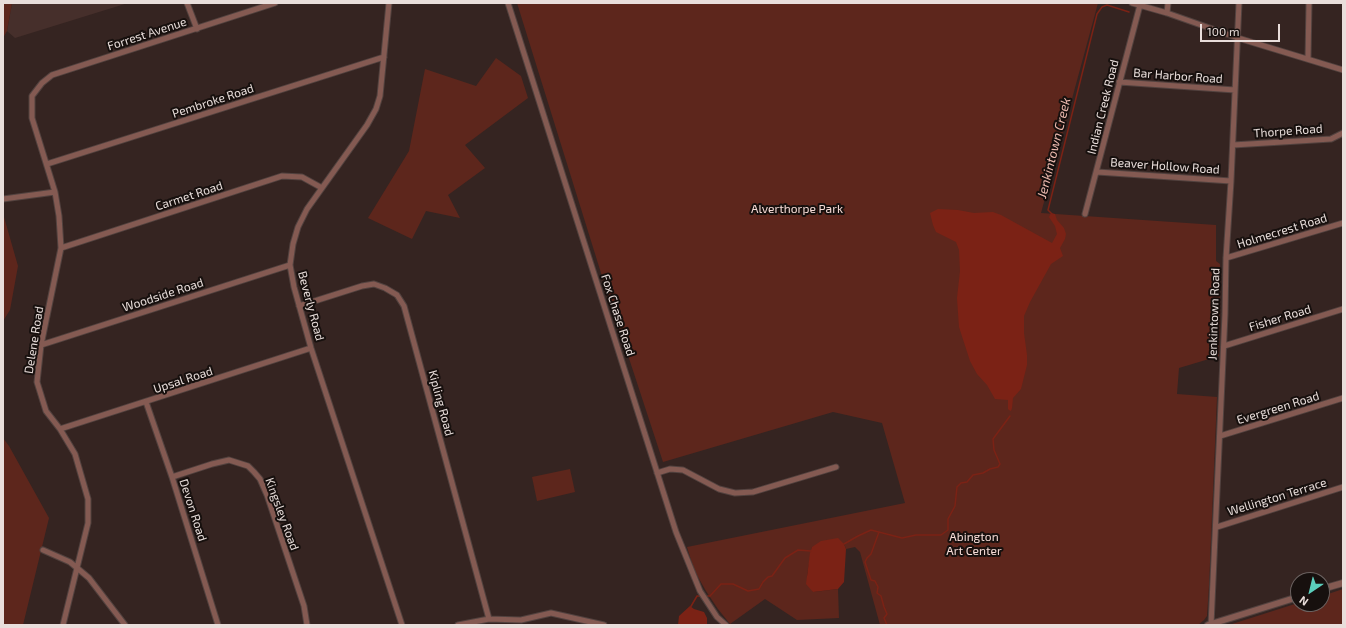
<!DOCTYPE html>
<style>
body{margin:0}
#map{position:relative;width:1346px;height:628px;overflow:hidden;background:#352421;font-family:"Exo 2",sans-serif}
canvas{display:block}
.frame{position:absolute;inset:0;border:4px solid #e9dedb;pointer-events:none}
.north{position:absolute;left:1290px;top:572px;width:40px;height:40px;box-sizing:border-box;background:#17100e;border:1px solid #6b6260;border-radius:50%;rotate:215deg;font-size:11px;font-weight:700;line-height:16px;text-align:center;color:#e9dedb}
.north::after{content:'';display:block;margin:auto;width:14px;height:18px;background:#5bcebc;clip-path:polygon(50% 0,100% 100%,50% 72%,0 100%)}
.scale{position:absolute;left:1200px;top:24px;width:80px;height:18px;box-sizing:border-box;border:2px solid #e9dedb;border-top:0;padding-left:5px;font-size:12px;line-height:14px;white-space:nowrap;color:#e9dedb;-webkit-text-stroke:3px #17100e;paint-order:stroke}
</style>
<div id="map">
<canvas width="1346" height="628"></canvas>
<div class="frame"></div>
<div class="north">N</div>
<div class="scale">100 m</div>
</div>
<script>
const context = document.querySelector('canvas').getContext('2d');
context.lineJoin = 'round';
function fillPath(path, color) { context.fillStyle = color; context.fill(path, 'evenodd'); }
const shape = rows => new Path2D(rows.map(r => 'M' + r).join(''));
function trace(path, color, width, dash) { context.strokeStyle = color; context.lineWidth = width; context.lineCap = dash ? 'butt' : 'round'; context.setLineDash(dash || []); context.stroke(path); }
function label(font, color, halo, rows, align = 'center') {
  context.font = font + ' "Exo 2",sans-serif'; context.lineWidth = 4; context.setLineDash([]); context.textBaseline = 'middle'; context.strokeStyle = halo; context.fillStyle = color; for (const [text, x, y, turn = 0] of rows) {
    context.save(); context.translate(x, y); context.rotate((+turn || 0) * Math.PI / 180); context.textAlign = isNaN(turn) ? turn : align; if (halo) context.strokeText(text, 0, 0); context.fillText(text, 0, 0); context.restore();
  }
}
fillPath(shape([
 [12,3,128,3,15,38,7,31]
]), '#462f2b');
fillPath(shape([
 [3,3,12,3,7,31,3,38],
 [517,3,1098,3,1041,213,1216,225,1216,261,1220,264,1219,356,1179,368,1177,394,1217,397,1209,586,1207,616,1204,620,1198,625,880,625,860,552,855,547,846,549,844,544,812,547,807,575,813,592,838,589,839,618,797,620,765,599,730,624,718,609,706,591,694,570,687,547,905,503,882,423,833,412,663,462,601,273],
 [496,58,521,76,528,98,465,145,485,168,448,195,460,218,426,211,412,239,368,218,409,151,425,69,476,86],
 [4,217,18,266,10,310,3,321,3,218],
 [3,438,9,446,49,518,23,625,3,625],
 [570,469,575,492,537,501,532,477],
 [1343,589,1343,625,1229,625,1298,603,1322,604,1322,596]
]), '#5d261c');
fillPath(shape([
 [938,209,958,210,974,213,993,212,1001,215,1052,243,1057,234,1055,226,1049,217,1051,213,1055,214,1057,220,1064,228,1066,234,1065,239,1060,248,1063,256,1051,264,1030,302,1024,316,1024,333,1027,355,1027,365,1021,389,1013,398,1012,408,1011,411,1009,410,1008,409,1008,400,995,399,987,385,977,374,970,361,959,327,957,298,960,271,959,250,956,242,936,232,933,225,930,213],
 [838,538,844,544,846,549,844,582,838,589,813,592,806,584,810,553,812,547,821,541],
 [690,606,694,609,704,612,707,618,707,625,678,625,679,616]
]), '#7b2215');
trace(shape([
 [1052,214,1048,210,1097,14,1102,7,1107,5,1129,12],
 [879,532,871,554,867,558,865,562,871,580,875,581,878,587,877,593,881,596,884,607,887,614,884,618,887,625],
 [844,544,858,536,871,530,902,538,916,535,941,535,948,530,948,519,955,506,957,487,961,483,967,482,973,475,983,473,990,469,998,467,1000,464,994,450,993,439,1010,416],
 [706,596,710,596,721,584,733,584,748,591,759,589,763,582,768,577,772,576,785,558,798,550,811,551],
 [690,608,697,596,702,596]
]), '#7b2215', 1.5);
const minor = shape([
 [187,3,197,29],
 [389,3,380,96,376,109,367,125,307,209,298,227,293,244,290,265,294,287,311,348,402,625],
 [508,3,676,532,700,591,717,617,726,625],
 [1132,3,1167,13,1238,38,1343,70],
 [1167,13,1168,3],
 [1308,59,1309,3],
 [1119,82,1235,90],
 [1233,145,1331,139,1343,133],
 [47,164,384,57],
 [1097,172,1231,181],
 [3,199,55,192],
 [1085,214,1140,5],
 [61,248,282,176,302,177,322,188],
 [1226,258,1343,223],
 [299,306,362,286,374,284,385,288,397,295,404,306,489,619],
 [41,345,290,265],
 [1224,346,1343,309],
 [146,402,172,477,218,625],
 [60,429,311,348],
 [1220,436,1343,398],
 [657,473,670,469,683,470,719,489,735,493,753,492,836,467],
 [172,477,212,464,229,460,248,466,254,472,260,479,267,495,304,606,307,625],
 [1217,527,1343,487],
 [43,550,70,562,89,578,125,625],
 [63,625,88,523,88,499,75,454,60,429,46,411,37,382,41,345,61,248,59,216,55,192,32,118,32,96,42,83,52,75,275,3],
 [458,625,489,619,521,620,551,613,604,625],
 [1211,625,1225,314,1226,258,1231,181,1239,3]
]);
const tertiary = shape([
 [1322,589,1343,583],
 [1208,625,1298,597]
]);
trace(minor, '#52423f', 7);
trace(tertiary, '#52423f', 8);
trace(minor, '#845a52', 5);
trace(tertiary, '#845a52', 6);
label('12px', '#e9dedb', '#17100e', [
 ["Forrest Avenue",147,34,-18],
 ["Bar Harbor Road",1178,76,4],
 ["Pembroke Road",213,101,-18],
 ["Indian Creek Road",1103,107,-76],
 ["Thorpe Road",1288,131,-4],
 ["Beaver Hollow Road",1165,166,4],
 ["Carmet Road",189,196,-18],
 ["Holmecrest Road",1282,231,-17],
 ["Woodside Road",163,295,-18],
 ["Beverly Road",311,306,75],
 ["Jenkintown Road",1214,314,-88],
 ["Fox Chase Road",618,315,72],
 ["Fisher Road",1280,318,-17],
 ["Delene Road",34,340,-81],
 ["Upsal Road",183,380,-18],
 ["Kipling Road",441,403,75],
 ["Evergreen Road",1278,408,-17],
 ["Wellington Terrace",1277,497,-17],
 ["Devon Road",193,510,72],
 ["Kingsley Road",282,514,70]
]);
label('12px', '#f7dcd7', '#17100e', [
 ["Alverthorpe Park",797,209],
 ["Abington",974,537],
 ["Art Center",974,551]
]);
label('italic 13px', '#eebbb0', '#17100e', [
 ["Jenkintown Creek",1054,148,-76]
]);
</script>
